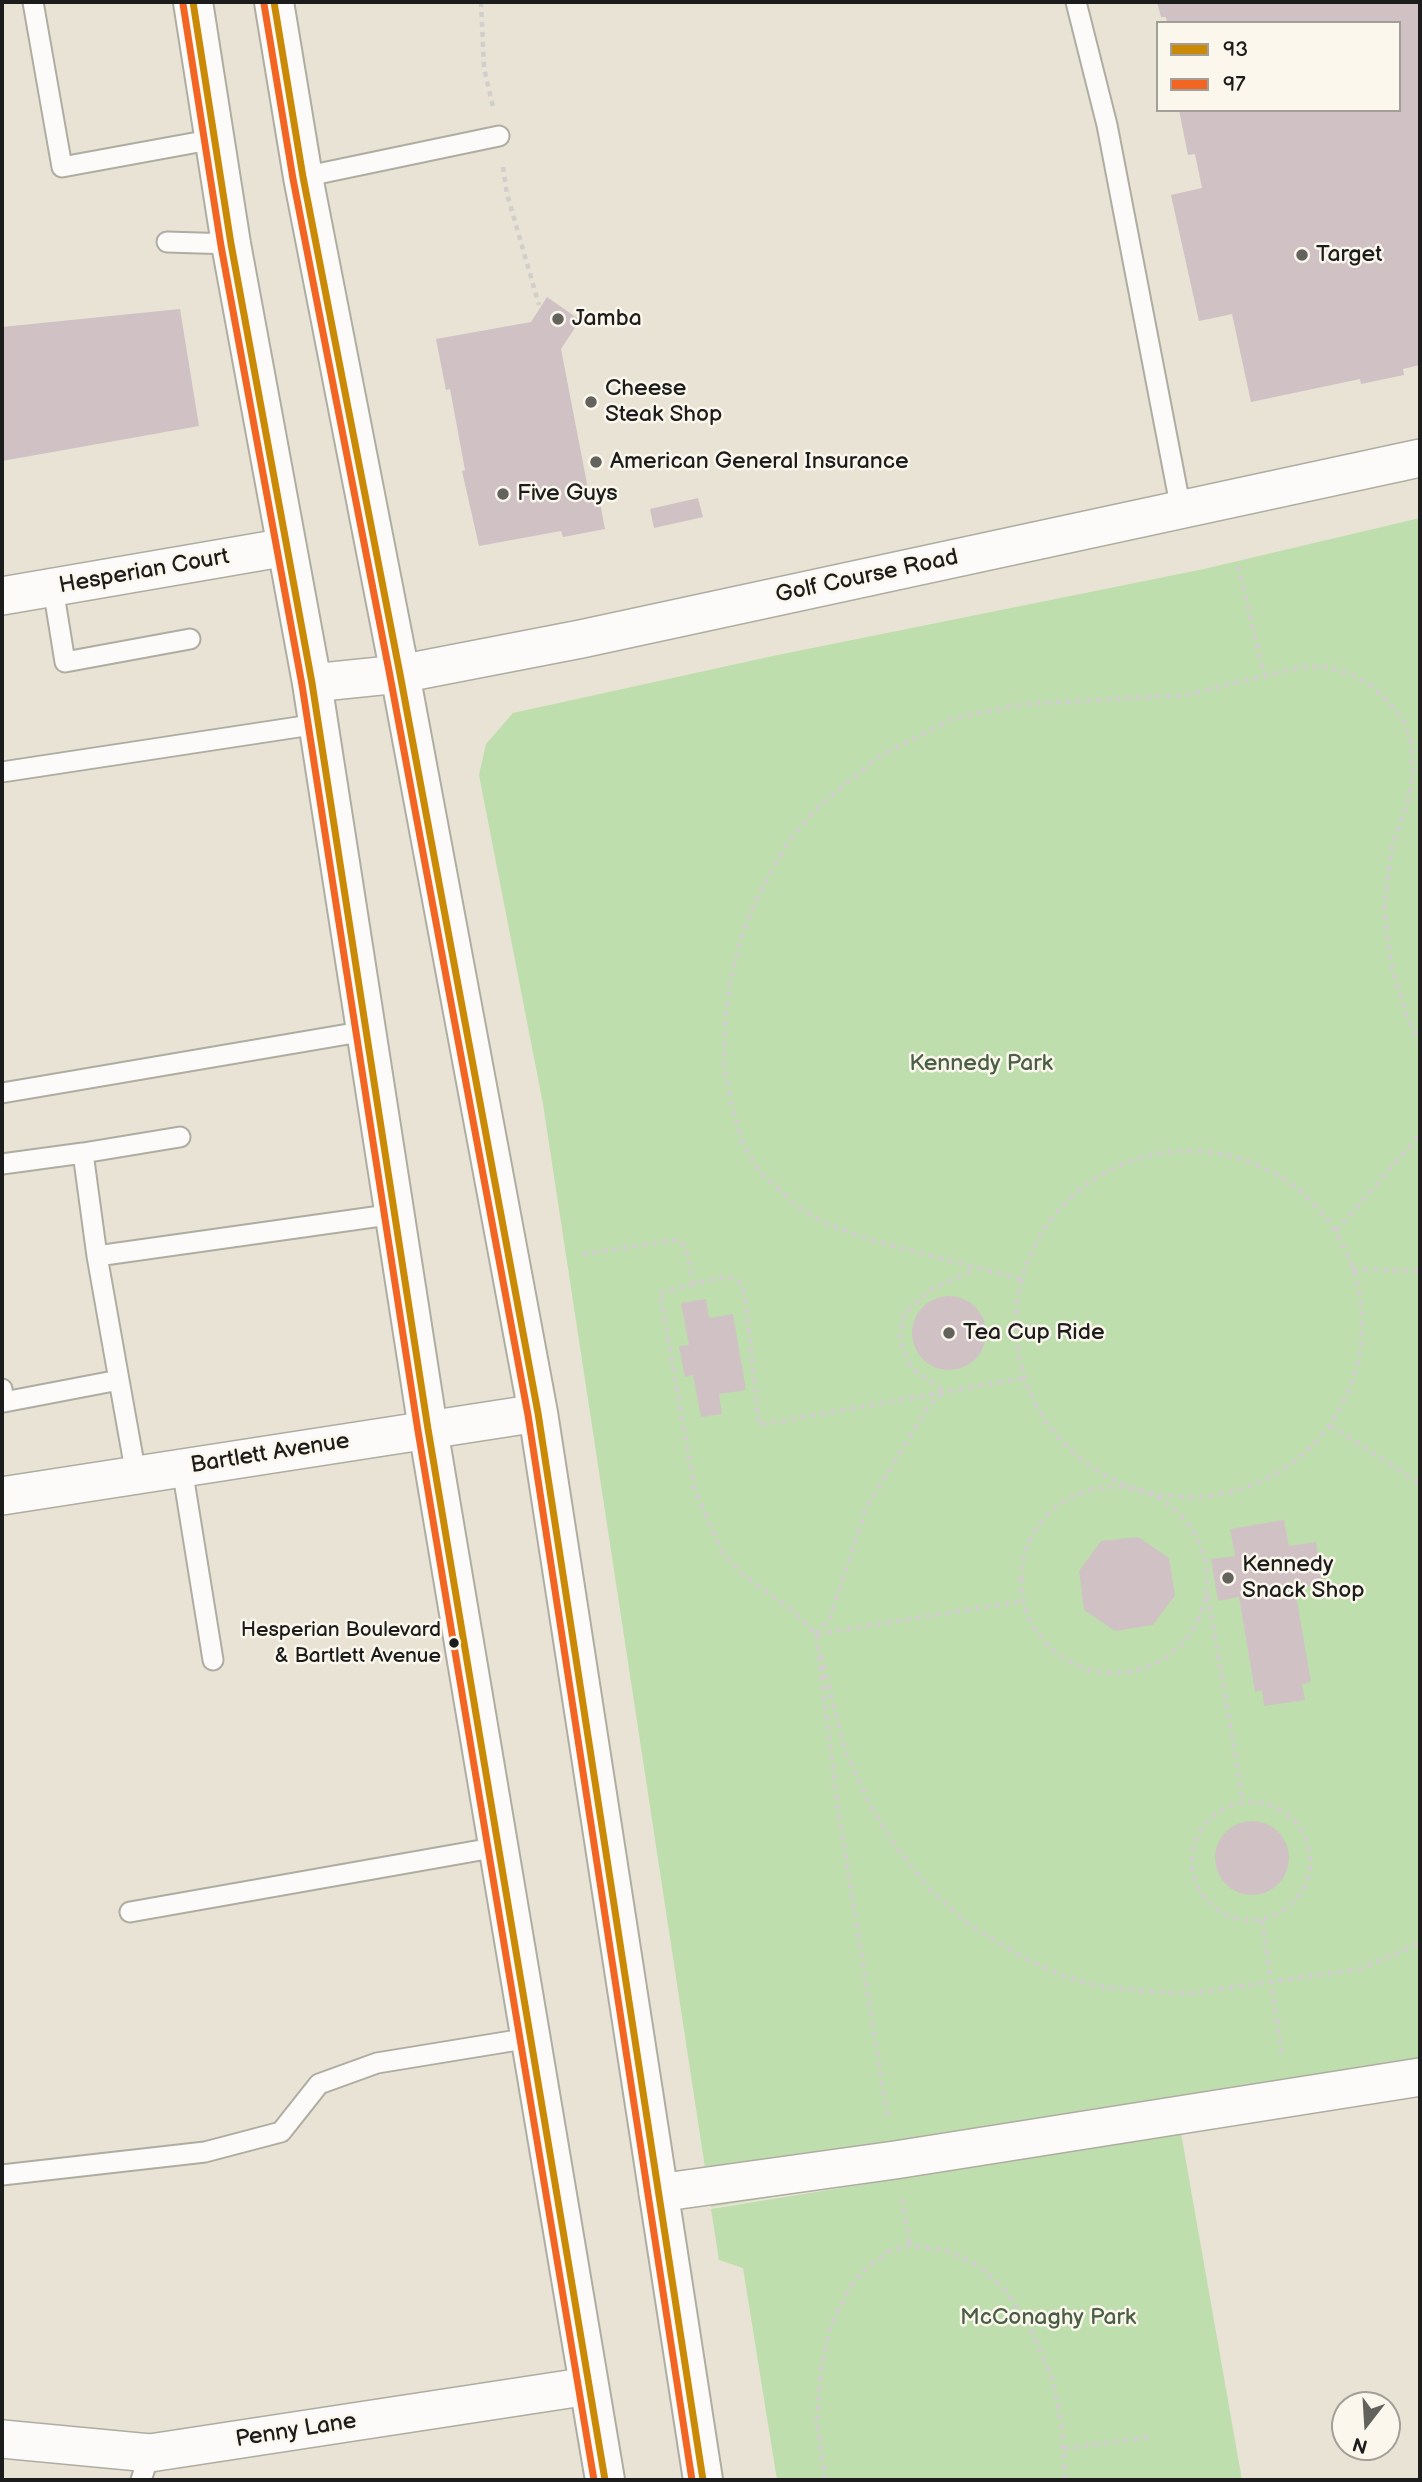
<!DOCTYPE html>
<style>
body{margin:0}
#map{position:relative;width:1422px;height:2482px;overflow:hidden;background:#e8e3d4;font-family:"Balsamiq Sans",sans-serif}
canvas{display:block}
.frame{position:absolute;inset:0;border:4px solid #1c1c1c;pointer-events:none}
.legend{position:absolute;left:1156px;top:21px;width:245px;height:91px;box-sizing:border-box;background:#fbf7ec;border:2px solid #a29f99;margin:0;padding:9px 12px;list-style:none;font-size:21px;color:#1c1c1c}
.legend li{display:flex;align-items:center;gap:14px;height:35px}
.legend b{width:35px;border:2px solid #a29f99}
.north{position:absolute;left:1331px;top:2391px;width:70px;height:70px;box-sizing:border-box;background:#fbf7ec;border:2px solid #a29f99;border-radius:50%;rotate:197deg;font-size:19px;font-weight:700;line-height:28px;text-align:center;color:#1c1c1c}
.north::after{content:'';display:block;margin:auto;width:24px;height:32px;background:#63625c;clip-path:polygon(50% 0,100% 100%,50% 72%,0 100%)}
</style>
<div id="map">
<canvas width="1422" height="2482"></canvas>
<div class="frame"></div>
<ul class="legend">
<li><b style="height:9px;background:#cb8a06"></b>93</li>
<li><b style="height:9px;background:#f26522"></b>97</li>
</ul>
<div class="north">N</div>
</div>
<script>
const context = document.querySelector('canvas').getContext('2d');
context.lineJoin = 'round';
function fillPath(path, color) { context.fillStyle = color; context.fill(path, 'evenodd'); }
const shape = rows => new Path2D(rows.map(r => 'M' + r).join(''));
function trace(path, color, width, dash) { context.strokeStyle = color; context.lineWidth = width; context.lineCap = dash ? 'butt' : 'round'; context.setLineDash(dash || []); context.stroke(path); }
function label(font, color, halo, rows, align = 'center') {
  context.font = font + ' "Balsamiq Sans",sans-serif'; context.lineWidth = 5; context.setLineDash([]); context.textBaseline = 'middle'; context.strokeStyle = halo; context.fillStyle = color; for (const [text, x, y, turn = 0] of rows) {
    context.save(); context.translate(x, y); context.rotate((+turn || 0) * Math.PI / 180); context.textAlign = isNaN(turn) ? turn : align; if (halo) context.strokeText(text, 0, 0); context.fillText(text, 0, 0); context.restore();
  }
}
fillPath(shape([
 [1420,518,1420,2094,711,2207,543,1104,479,775,486,744,513,713,773,656,1204,569],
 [1181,2133,1242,2480,777,2480,743,2268,719,2260,711,2209]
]), '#bfdeae');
fillPath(shape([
 [1157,2,1420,2,1420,365,1403,369,1404,375,1361,384,1360,379,1251,402,1232,314,1199,321,1171,195,1202,188,1195,154,1188,155,1179,110,1399,110,1399,23,1167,23,1166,17,1161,17],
 [547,297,580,320,561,349,588,489,597,487,605,529,563,537,561,531,479,546,462,471,465,470,450,389,446,390,436,339,531,322],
 [180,309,199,426,2,461,2,327],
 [698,498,703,517,654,528,650,509],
 '912 1333a37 37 0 1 1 74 0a37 37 0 1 1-74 0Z',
 [706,1299,709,1318,733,1314,746,1390,719,1394,722,1414,701,1417,693,1375,685,1377,679,1346,689,1345,681,1303],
 [1284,1520,1289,1546,1316,1542,1323,1584,1295,1589,1311,1682,1302,1684,1305,1700,1264,1706,1262,1690,1255,1692,1239,1597,1218,1601,1211,1559,1235,1556,1230,1529],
 [1138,1537,1169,1558,1175,1595,1153,1625,1115,1631,1084,1610,1079,1571,1101,1541],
 '1215 1858a37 37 0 1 1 74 0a37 37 0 1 1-74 0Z'
]), '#d0c1c5');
const service = shape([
 [33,2,62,167,215,139],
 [1076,2,1107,125,1181,510],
 [303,177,499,136],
 [167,242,231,244],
 [53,588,65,662,190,639],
 [2,772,318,724],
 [2,1093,366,1031],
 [180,1137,83,1153,97,1256,395,1214],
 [2,1164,83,1153],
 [119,1380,136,1475],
 [2,1389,4,1402,119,1380,97,1256],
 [182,1468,213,1660],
 [130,1912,498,1847],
 [2,2175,205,2152,281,2132,319,2084,377,2063,530,2038],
 [141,2480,150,2453]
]);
const minor = shape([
 [2,596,287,547],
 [312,683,400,674,581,639,1420,458],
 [2,1496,538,1413],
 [658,2193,895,2160,1420,2077],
 [2,2439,150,2453,589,2386]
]);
const primary = shape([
 [193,2,231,244,312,683,428,1429,605,2480],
 [274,2,303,177,400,674,538,1413,703,2480]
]);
trace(service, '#afaca2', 23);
trace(minor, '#afaca2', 40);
trace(primary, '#afaca2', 42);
trace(shape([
 [481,2,484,68,493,107],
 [503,167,507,194,539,305],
 [1238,566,1264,674],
 '1016 1324a173 173 0 1 1 346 0a173 173 0 1 1-346 0Z',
 [1336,1231,1420,1134],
 [583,1254,676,1240,682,1242,686,1249,694,1284,728,1276,739,1281,745,1294,759,1425,1024,1378],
 [1353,1269,1420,1271],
 [1021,1279,867,1239,823,1222,799,1208,759,1171,743,1144,732,1106,724,1066,725,1025,730,983,741,938,754,904,789,840,821,804,878,757,954,718,1025,704,1185,695,1302,667,1329,667,1354,676,1372,686,1389,702,1404,722,1411,743,1413,770,1409,797,1392,847,1384,907,1391,964,1408,1020,1420,1043],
 [694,1284,660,1293,695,1491,722,1552,742,1574,792,1610,816,1634,839,1815,888,2120],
 [1330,1425,1420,1484],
 '1021 1580a93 93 0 1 1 186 0a93 93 0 1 1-186 0Z',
 [1208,1595,1243,1801],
 [816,1634,830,1618,866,1508,928,1407,944,1391,911,1368,900,1340,904,1313,932,1289,975,1269],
 [817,1634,1023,1601],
 [821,1655,845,1750,869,1803,896,1847,930,1889,969,1925,1024,1958,1065,1977,1103,1987,1187,1994,1360,1969,1420,1943],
 '1192 1861a59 59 0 1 1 118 0a59 59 0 1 1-118 0Z',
 [1262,1920,1282,2055],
 [902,2199,910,2245],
 [1064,2449,1149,2437],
 [825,2480,817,2420,821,2370,830,2327,853,2282,870,2265,887,2252,910,2245,948,2251,982,2268,1004,2289,1030,2327,1052,2379,1062,2425,1065,2480]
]), '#d0cfcc', 4.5, [5, 5]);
trace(service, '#fcfbf9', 19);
trace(minor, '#fcfbf9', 37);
trace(primary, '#fcfbf9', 38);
trace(shape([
 [193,2,231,244,312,683,428,1429,605,2480],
 [274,2,303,177,400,674,538,1413,703,2480]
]), '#cb8a06', 7);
trace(shape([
 [183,4,221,246,302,685,418,1431,594,2480],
 [264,4,293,179,390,676,528,1415,692,2480]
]), '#f26522', 7);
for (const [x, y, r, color] of [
 [1302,255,7,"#63625c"],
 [558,319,7,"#63625c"],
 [591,402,7,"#63625c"],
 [596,462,7,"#63625c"],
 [503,494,7,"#63625c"],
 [949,1333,7,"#63625c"],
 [1228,1578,7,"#63625c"],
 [454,1643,6,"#1c1c1c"]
]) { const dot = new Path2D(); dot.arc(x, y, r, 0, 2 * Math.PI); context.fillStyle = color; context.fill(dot); trace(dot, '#fbf7ec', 2.5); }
label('21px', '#1c1c1c', '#fbf7ec', [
 ["Hesperian Boulevard",441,1631],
 ["& Bartlett Avenue",441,1657]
], 'right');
label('23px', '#1c1c1c', '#fbf7ec', [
 ["Target",1316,255],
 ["Jamba",572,319],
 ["Cheese",605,389],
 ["Steak Shop",605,415],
 ["American General Insurance",610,462],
 ["Five Guys",517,494],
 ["Tea Cup Ride",963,1333],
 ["Kennedy",1242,1565],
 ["Snack Shop",1242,1591]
], 'left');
label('23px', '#1c1c1c', '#fbf7ec', [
 ["Hesperian Court",144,572,-10],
 ["Golf Course Road",867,577,-12],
 ["Bartlett Avenue",270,1454,-9],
 ["Penny Lane",296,2431,-9]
]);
label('23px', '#495e44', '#fbf7ec', [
 ["Kennedy Park",981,1064],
 ["McConaghy Park",1048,2318]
]);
</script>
